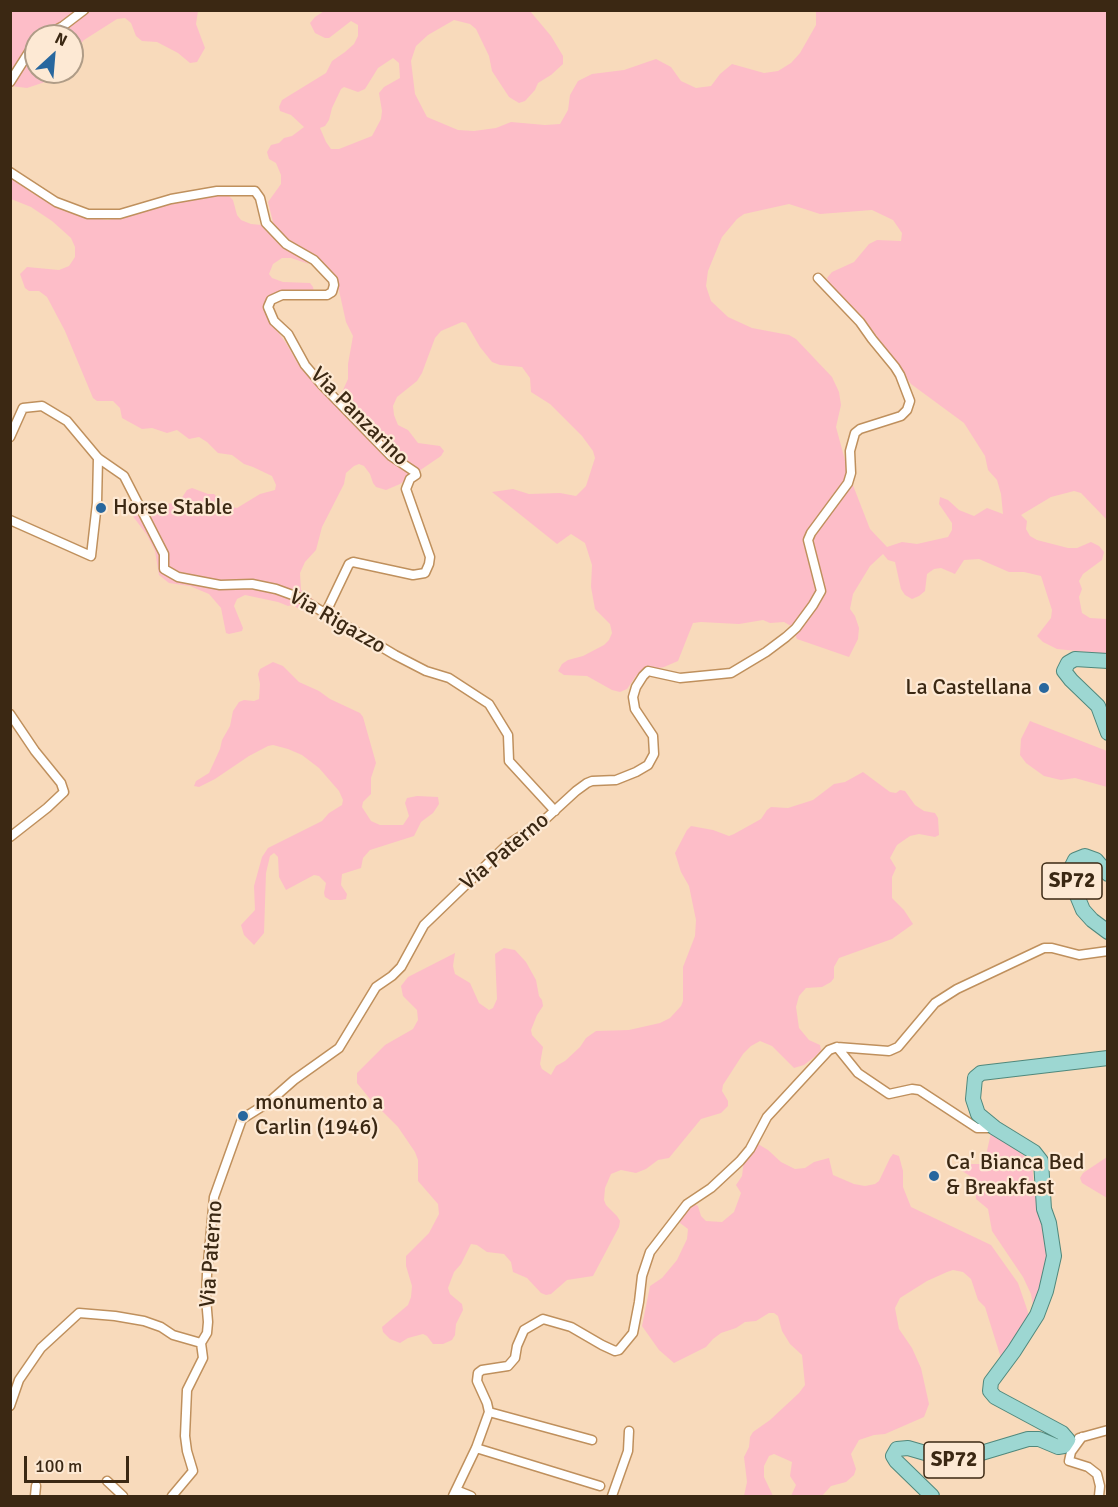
<!DOCTYPE html>
<style>
body{margin:0}
#map{position:relative;width:1118px;height:1507px;overflow:hidden;background:#f8dabb;font-family:Signika,sans-serif}
canvas{display:block}
.frame{position:absolute;inset:0;border:12px solid #3b2813;pointer-events:none}
.north{position:absolute;left:24px;top:24px;width:60px;height:60px;box-sizing:border-box;background:#fde9d4;border:2px solid #af9c87;border-radius:50%;rotate:26deg;font-size:16px;font-weight:700;line-height:24px;text-align:center;color:#3b2813}
.north::after{content:'';display:block;margin:auto;width:21px;height:27px;background:#28679e;clip-path:polygon(50% 0,100% 100%,50% 72%,0 100%)}
.scale{position:absolute;left:24px;top:1456px;width:105px;height:27px;box-sizing:border-box;border:3px solid #3b2813;border-top:0;padding-left:8px;font-size:18px;line-height:21px;white-space:nowrap;color:#3b2813;-webkit-text-stroke:4px #fde9d4;paint-order:stroke}
</style>
<div id="map">
<canvas width="1118" height="1507"></canvas>
<div class="frame"></div>
<div class="north">N</div>
<div class="scale">100 m</div>
</div>
<script>
const context = document.querySelector('canvas').getContext('2d');
context.lineJoin = 'round';
function fillPath(path, color) { context.fillStyle = color; context.fill(path, 'evenodd'); }
const shape = rows => new Path2D(rows.map(r => 'M' + r).join(''));
function trace(path, color, width, dash) { context.strokeStyle = color; context.lineWidth = width; context.lineCap = dash ? 'butt' : 'round'; context.setLineDash(dash || []); context.stroke(path); }
function label(font, color, halo, rows, align = 'center') {
  context.font = font + ' Signika,sans-serif'; context.lineWidth = 4.5; context.setLineDash([]); context.textBaseline = 'middle'; context.strokeStyle = halo; context.fillStyle = color; for (const [text, x, y, turn = 0] of rows) {
    context.save(); context.translate(x, y); context.rotate((+turn || 0) * Math.PI / 180); context.textAlign = isNaN(turn) ? turn : align; if (halo) context.strokeText(text, 0, 0); context.fillText(text, 0, 0); context.restore();
  }
}
fillPath(shape([
 [10,11,198,11,196,24,205,48,197,62,190,63,178,53,157,42,142,41,136,36,131,23,125,18,117,19,84,40,73,52,72,57,72,36,36,36,36,72,65,72,57,78,27,88,11,86],
 [324,11,530,11,551,36,563,56,563,64,551,75,538,83,535,90,525,101,519,103,509,97,492,71,489,56,476,29,470,24,454,20,428,35,416,46,411,61,415,94,427,117,458,130,474,131,496,128,511,122,545,125,560,124,568,110,570,95,578,81,592,74,624,70,656,59,671,67,681,81,696,88,711,86,720,74,732,64,764,73,778,71,791,63,800,53,816,25,816,11,1107,11,1107,520,1081,493,1074,491,1051,497,1021,515,1027,521,1026,529,1030,536,1037,540,1068,548,1077,548,1091,542,1099,546,1104,552,1102,560,1083,574,1079,581,1082,589,1079,597,1082,613,1090,618,1107,619,1107,654,1057,649,1043,642,1037,636,1051,618,1052,610,1041,576,1024,572,1009,572,979,559,964,560,955,574,941,568,934,569,927,574,925,591,919,596,912,599,905,595,901,589,895,562,888,560,883,554,870,566,853,594,850,609,855,616,859,628,858,639,849,657,797,639,791,626,784,622,770,623,763,620,739,624,701,622,693,623,678,661,664,667,643,671,636,676,627,689,620,692,612,690,587,676,564,675,558,671,562,664,568,660,583,656,604,645,609,640,612,633,610,624,595,609,591,587,592,565,585,543,571,534,557,544,492,492,513,489,529,494,560,493,576,496,586,486,595,458,593,451,582,436,550,404,531,392,530,378,522,367,500,365,492,362,480,347,466,323,462,322,441,331,435,338,422,373,417,381,397,397,393,406,394,415,398,425,408,430,418,443,440,446,444,451,441,456,400,484,386,490,376,487,373,483,370,474,364,466,359,464,354,466,346,473,344,484,322,527,316,550,305,562,300,573,301,590,314,600,316,611,311,615,292,605,288,606,278,602,245,595,237,599,234,606,243,628,242,631,229,634,226,633,221,608,209,594,190,586,169,583,159,575,155,551,147,535,132,515,135,505,145,509,172,503,181,499,187,490,192,488,208,494,214,494,226,506,237,508,260,494,275,490,276,485,272,476,253,467,244,464,232,455,218,453,207,442,199,437,189,439,177,430,167,433,152,428,142,429,122,418,120,408,113,401,97,401,93,398,65,331,47,297,39,291,29,291,25,288,20,274,27,267,59,270,69,266,75,257,75,247,71,238,52,221,31,207,11,199,11,177,32,193,60,208,84,217,108,220,161,205,218,194,229,196,233,200,237,215,241,220,251,224,262,225,274,237,309,264,291,258,282,258,273,264,269,274,272,278,283,282,310,283,313,287,314,292,282,291,275,293,268,299,265,306,265,312,267,317,286,343,297,362,320,391,333,401,343,390,348,379,348,364,353,336,346,322,336,277,314,254,298,246,280,232,274,226,268,202,281,184,281,175,276,163,269,159,267,152,271,145,279,143,284,138,292,136,304,127,291,115,280,111,279,107,282,100,326,73,332,61,345,52,354,44,358,36,358,25,351,21,329,38,325,38,315,33,310,23,315,17],
 [393,58,399,63,400,78,384,87,379,93,382,111,381,119,372,136,339,149,331,149,326,142,320,128,325,126,329,120,332,108,341,89,344,87,358,92,365,89,378,68],
 [789,204,820,214,872,210,893,220,902,233,901,241,877,240,869,244,854,262,832,272,827,278,830,284,863,317,911,384,964,423,985,456,988,470,997,480,1001,494,1003,514,987,508,974,516,959,510,948,500,940,497,939,504,952,523,952,530,948,537,917,544,902,542,887,547,870,529,849,475,836,427,841,405,839,392,832,377,796,339,789,335,752,328,728,317,711,301,706,286,708,271,722,237,737,219,744,214],
 [273,662,283,666,299,682,319,691,330,699,360,713,363,717,376,763,371,778,371,794,363,802,362,807,371,821,380,825,403,825,409,816,405,803,407,798,417,796,438,797,439,804,433,813,421,822,414,836,370,850,363,858,361,868,342,874,341,885,347,894,346,899,341,900,330,900,325,897,324,893,326,883,319,876,314,875,286,890,279,877,278,857,274,853,270,856,266,873,264,933,254,945,244,935,241,925,255,910,254,886,262,857,268,848,322,821,329,813,342,805,343,800,339,791,319,768,302,755,288,749,273,745,268,746,249,756,215,779,199,787,194,786,196,781,209,773,220,749,222,740,230,726,233,711,239,702,244,700,254,701,259,699,260,684,258,674,260,669],
 [1030,721,1107,751,1107,787,1075,778,1061,780,1044,776,1026,763,1020,755,1021,739],
 [863,772,890,792,896,793,900,790,905,791,915,805,924,811,935,813,938,818,939,835,935,837,919,834,910,836,897,845,890,858,896,868,892,877,892,898,904,910,913,924,892,939,839,958,834,967,834,978,831,982,822,987,806,988,799,996,796,1007,799,1028,809,1040,820,1045,821,1050,817,1055,804,1065,794,1068,772,1046,760,1041,751,1046,743,1054,723,1085,722,1091,728,1101,728,1106,721,1113,701,1119,669,1158,658,1160,646,1169,636,1173,621,1170,611,1174,605,1188,604,1200,606,1205,617,1216,620,1221,619,1227,593,1276,567,1280,551,1294,546,1295,541,1293,527,1278,513,1272,511,1262,504,1254,487,1252,477,1245,471,1244,461,1264,454,1272,448,1288,450,1294,462,1304,463,1310,456,1324,455,1335,452,1340,443,1344,433,1344,427,1336,423,1334,408,1338,400,1343,390,1339,383,1332,382,1327,408,1305,411,1297,412,1286,406,1266,406,1256,429,1233,439,1214,438,1204,418,1181,418,1160,415,1152,398,1127,370,1099,357,1083,357,1073,385,1045,413,1029,418,1020,417,1010,403,996,401,986,408,977,455,953,453,966,455,974,470,983,479,1003,489,1010,493,1008,497,999,495,954,504,948,515,950,526,962,536,980,539,996,542,1000,543,1006,537,1015,531,1030,532,1035,543,1047,540,1064,542,1069,551,1075,556,1066,565,1061,580,1047,586,1038,596,1031,629,1030,660,1023,670,1018,681,1006,683,1001,683,967,695,936,696,920,689,886,681,872,675,853,687,830,691,826,713,830,729,836,734,834,761,819,767,810,771,807,788,808,813,800,834,784,845,782],
 [991,1133,1032,1161,1034,1189,1048,1241,1049,1261,1034,1312,1031,1294,1023,1277,992,1231,988,1209,976,1199,975,1182,970,1176,959,1169,965,1164,984,1164],
 [758,1144,768,1150,781,1162,795,1169,805,1168,814,1162,829,1158,833,1175,854,1184,865,1186,875,1184,879,1181,890,1158,893,1154,899,1156,903,1171,903,1187,911,1207,991,1245,1018,1283,1029,1315,1001,1358,985,1307,978,1300,971,1279,963,1272,953,1270,947,1272,927,1281,900,1298,895,1308,899,1329,912,1348,921,1368,929,1404,924,1417,885,1434,874,1435,859,1440,851,1454,856,1469,854,1475,846,1482,831,1486,822,1496,791,1496,796,1485,790,1476,792,1462,774,1454,769,1456,764,1466,764,1477,773,1496,744,1496,747,1482,744,1457,749,1447,750,1437,753,1432,770,1420,799,1393,805,1385,802,1355,790,1344,782,1331,778,1316,774,1313,769,1313,756,1321,745,1322,736,1328,721,1333,713,1339,706,1347,674,1363,659,1350,642,1326,650,1286,662,1278,677,1260,687,1239,688,1229,680,1223,679,1218,694,1204,698,1206,701,1216,706,1221,722,1222,734,1212,741,1193,736,1185,742,1176,744,1160],
 [1107,1157,1107,1198,1082,1183,1080,1178,1083,1173]
]), '#fdbdc8');
const street = shape([
 [44,36,63,26,84,10],
 [10,82,36,41],
 [10,172,56,202,88,214,120,214,171,199,217,191,255,191,260,198,266,223,286,244,314,260,333,280,334,285,332,292,327,295,282,295,271,300,268,307,274,321,288,334,305,365,322,385,391,456,415,472,416,475,410,479,406,489,430,557,429,564,425,573,413,575,353,562,349,564,325,614],
 [10,437,23,408,42,406,67,421,98,458,124,476,164,554,164,569,178,577,220,585,252,584,276,589,298,597,395,655,426,671,449,678,489,704,508,735,509,761,555,811],
 [10,520,91,556,97,503,98,458],
 [10,714,35,751,61,783,64,792,47,808,10,837],
 [837,1047,858,1073,889,1094,912,1089,919,1090,977,1128,994,1128],
 [10,1406,19,1380,41,1348,79,1313,115,1316,144,1321,161,1327,173,1335,201,1343,207,1333,208,1322,206,1298,207,1274,214,1197,242,1119,269,1102,294,1080,339,1048,376,987,392,976,401,967,424,925,507,845,540,824,576,791,587,783,592,781,616,780,636,772,648,765,654,754,653,736,635,709,633,697,636,687,643,676,648,671,680,678,731,673,766,652,786,637,796,628,813,605,821,591,808,540,811,533,848,483,851,473,850,451,855,433,860,429,901,416,907,410,910,401,900,375,895,367,872,339,860,322,818,278],
 [489,1412,592,1440],
 [1082,1437,1071,1452,1069,1461,1088,1467,1097,1474,1100,1486,1099,1496],
 [1079,1438,1108,1430],
 [476,1448,600,1486],
 [107,1481,123,1496],
 [456,1490,471,1496],
 [35,1496,36,1486],
 [172,1496,193,1471,187,1451,185,1436,187,1390,203,1358,201,1343],
 [453,1496,476,1448,489,1412,487,1403,477,1381,478,1373,482,1370,508,1366,515,1358,517,1346,524,1330,543,1319,571,1327,602,1345,615,1351,619,1350,633,1333,639,1302,642,1276,650,1252,687,1204,711,1188,740,1161,750,1149,767,1117,829,1050,837,1047,889,1051,898,1047,935,1003,957,989,1044,948,1052,948,1079,955,1108,951],
 [612,1496,628,1451,629,1431]
]);
const primary = shape([
 [1108,661,1075,659,1068,663,1064,671,1071,680,1098,706,1108,733],
 [1108,874,1096,860,1085,856,1075,860,1070,870,1073,886,1083,910,1092,920,1108,932],
 [932,1496,896,1461,893,1456,897,1449,908,1448,946,1459,958,1460,1028,1439,1039,1439,1058,1447,1064,1446,1068,1440,1062,1433,995,1397,990,1391,991,1382,1014,1351,1037,1315,1046,1291,1054,1256,1049,1223,1044,1209,1041,1161,1034,1152,995,1128,978,1114,973,1099,975,1078,981,1073,1108,1058]
]);
trace(street, '#bf905d', 11);
trace(primary, '#50887c', 16);
trace(street, '#fff', 8);
trace(primary, '#9dd7d2', 14);
for (const [x, y, r, color] of [
 [101,508,6,"#28679e"],
 [1044,688,6,"#28679e"],
 [243,1116,6,"#28679e"],
 [934,1176,6,"#28679e"]
]) { const dot = new Path2D(); dot.arc(x, y, r, 0, 2 * Math.PI); context.fillStyle = color; context.fill(dot); trace(dot, '#fde9d4', 2); }
for (const [x, y, w] of [
 [1072,881,60],
 [954,1460,60]
]) { const box = new Path2D(); box.roundRect(x - w / 2, y - 18, w, 36, 4.5); context.fillStyle = '#fde9d4'; context.fill(box); trace(box, '#3b2813', 1.5); }
label('bold 21px', '#3b2813', null, [
 ["SP72",1072,881],
 ["SP72",954,1460]
]);
label('22px', '#3b2813', '#fde9d4', [
 ["Via Panzarino",359,417,45],
 ["Via Rigazzo",337,622,30],
 ["Via Paterno",505,852,-40],
 ["Via Paterno",212,1254,-86]
]);
label('22px', '#3b2813', '#fde9d4', [
 ["Horse Stable",113,508],
 ["La Castellana",1032,688,"right"],
 ["monumento a",255,1103],
 ["Carlin (1946)",255,1128],
 ["Ca' Bianca Bed",946,1163],
 ["& Breakfast",946,1188]
], 'left');
</script>
